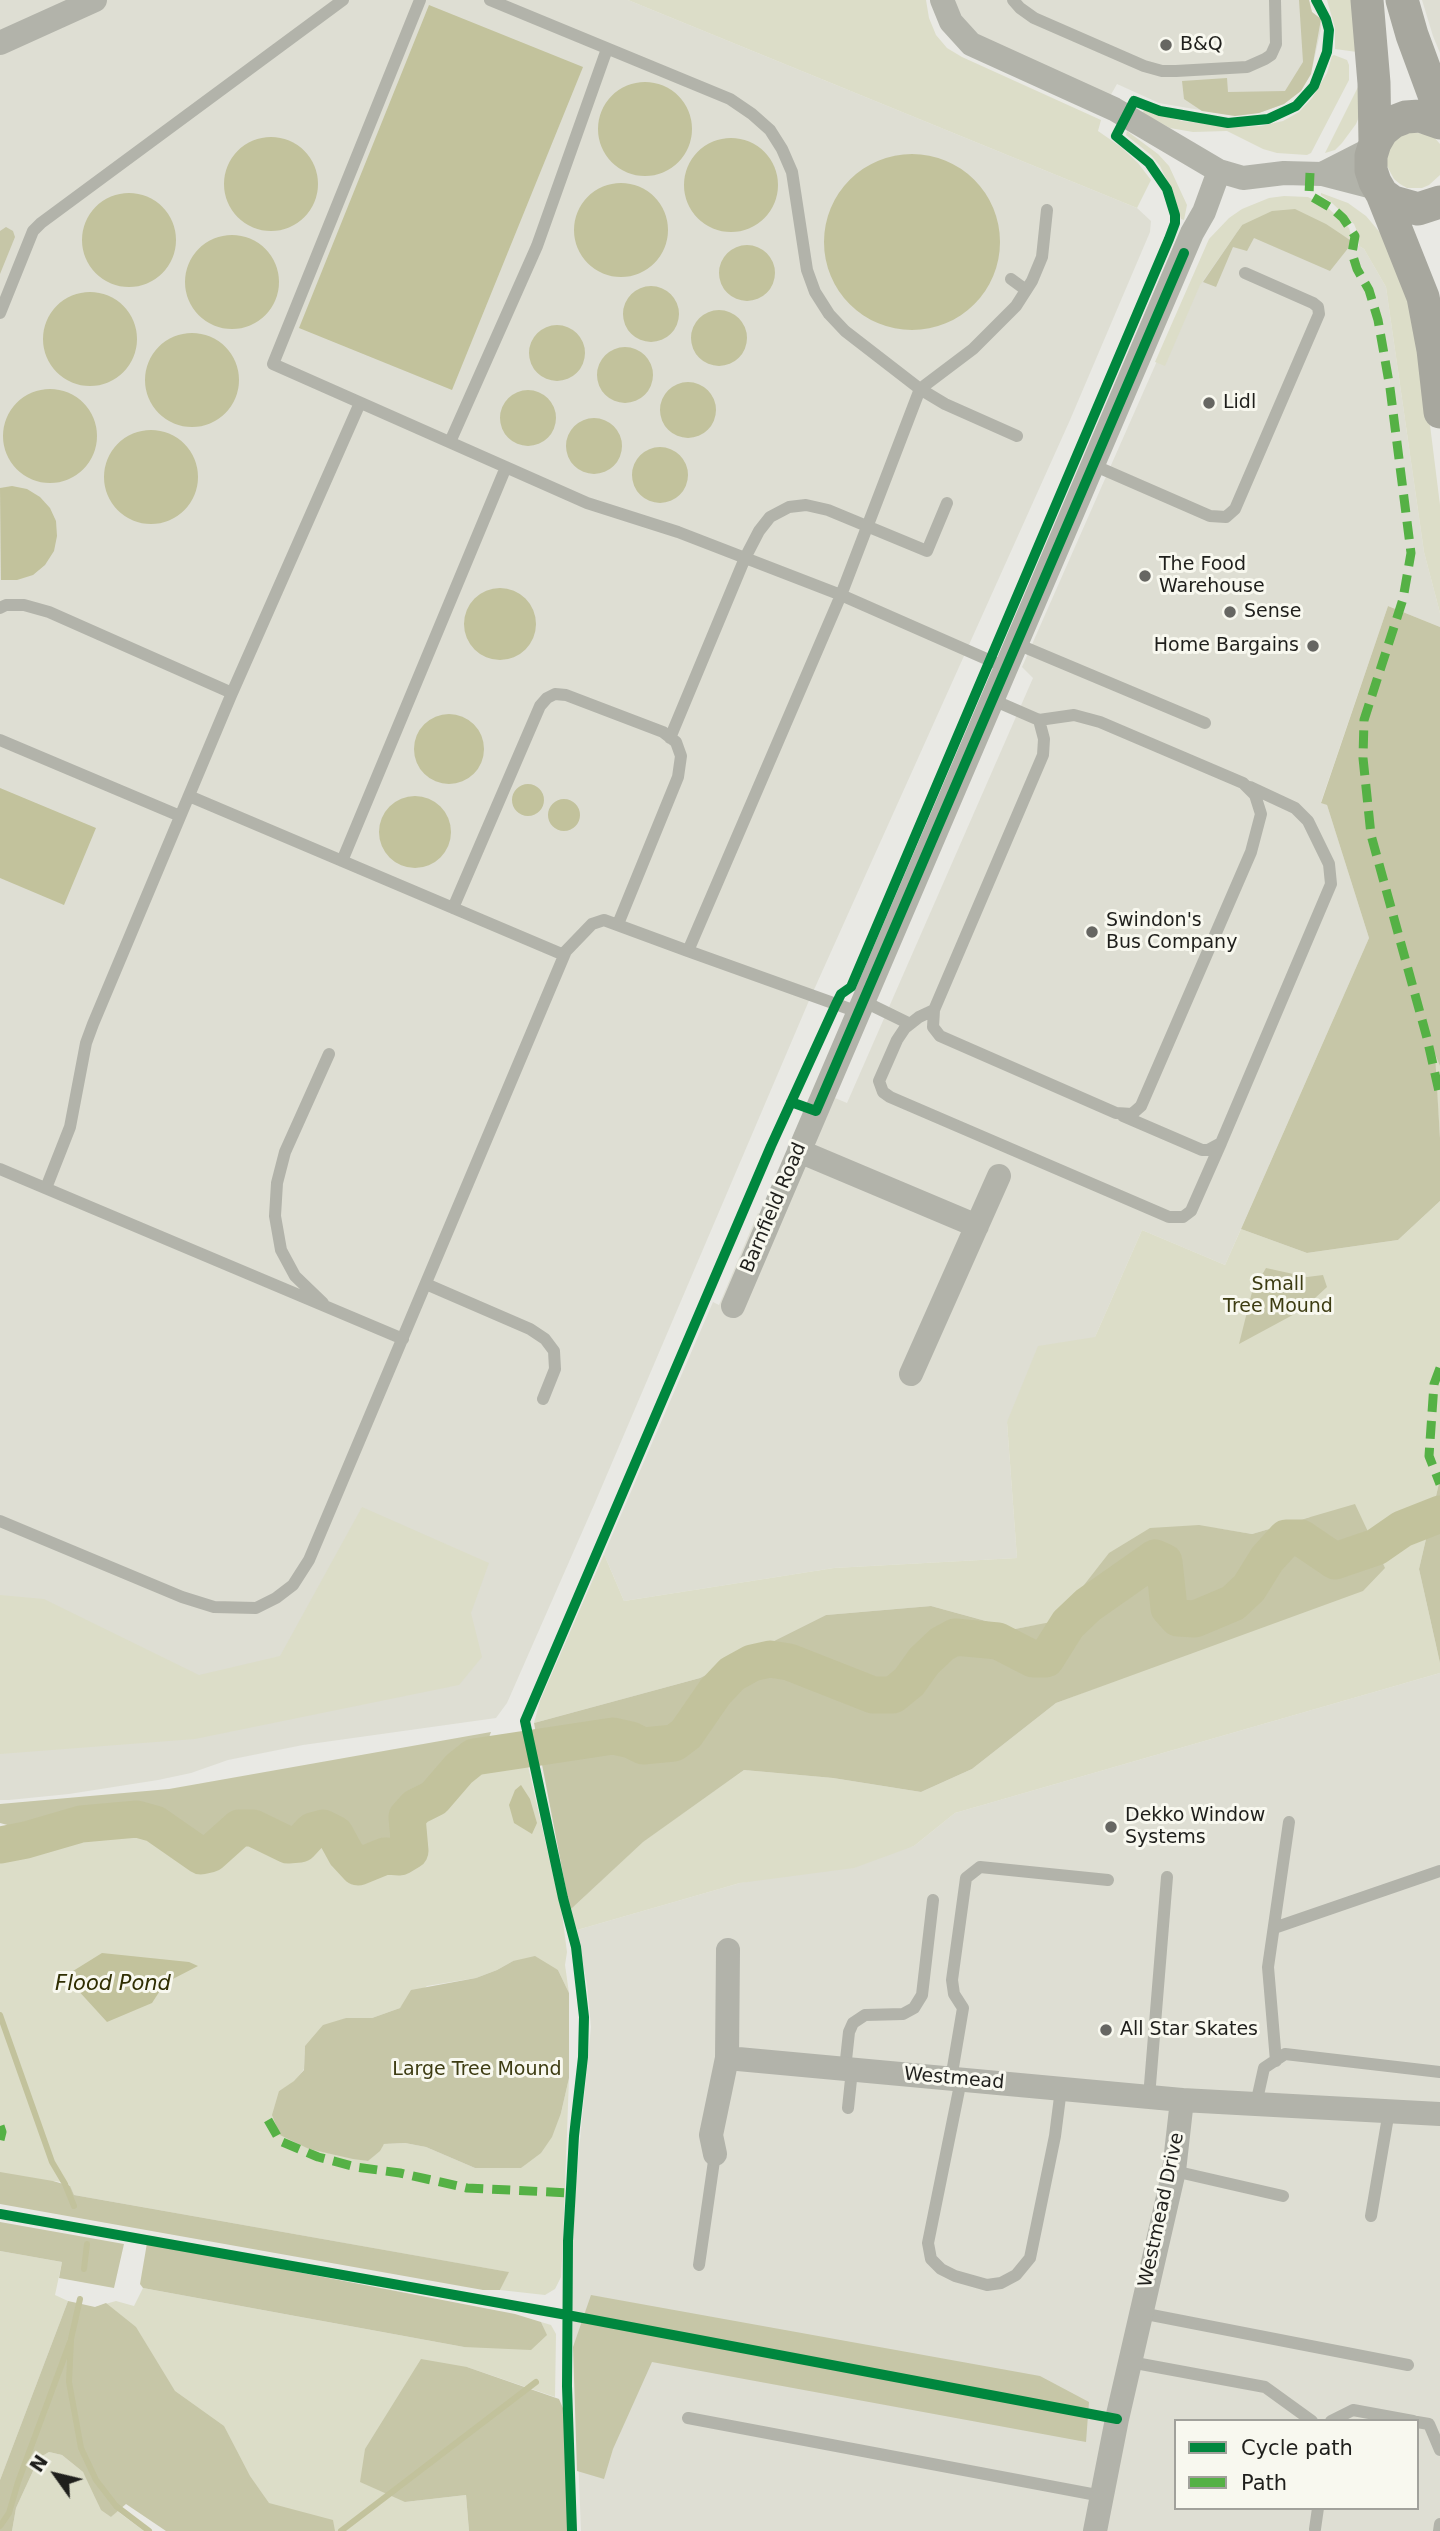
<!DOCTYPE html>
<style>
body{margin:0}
#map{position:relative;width:1440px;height:2531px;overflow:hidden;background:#e9e9e4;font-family:"DejaVu Sans",sans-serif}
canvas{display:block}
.legend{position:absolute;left:1174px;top:2419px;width:245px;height:91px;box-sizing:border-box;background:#f8f8ef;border:2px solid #a1a19b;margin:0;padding:9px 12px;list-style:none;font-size:21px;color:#1f1f1c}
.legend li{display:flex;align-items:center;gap:14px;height:35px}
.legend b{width:35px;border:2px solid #a1a19b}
.north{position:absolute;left:21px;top:2440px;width:70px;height:70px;-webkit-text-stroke:5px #f8f8ef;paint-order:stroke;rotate:304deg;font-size:19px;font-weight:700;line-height:28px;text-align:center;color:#1f1f1c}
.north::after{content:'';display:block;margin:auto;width:24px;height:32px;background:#1f1f1c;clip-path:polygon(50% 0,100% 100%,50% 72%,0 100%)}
</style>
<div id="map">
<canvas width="1440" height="2531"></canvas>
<ul class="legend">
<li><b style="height:9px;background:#00873e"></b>Cycle path</li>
<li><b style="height:9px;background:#55b145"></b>Path</li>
</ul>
<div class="north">N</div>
</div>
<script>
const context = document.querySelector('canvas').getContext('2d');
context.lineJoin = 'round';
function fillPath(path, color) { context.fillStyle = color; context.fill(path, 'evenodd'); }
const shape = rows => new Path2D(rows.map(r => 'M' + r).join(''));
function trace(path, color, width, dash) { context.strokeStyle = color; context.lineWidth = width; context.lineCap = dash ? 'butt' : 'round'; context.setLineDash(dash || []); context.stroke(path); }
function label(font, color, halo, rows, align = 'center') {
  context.font = font + ' "DejaVu Sans",sans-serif'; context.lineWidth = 6; context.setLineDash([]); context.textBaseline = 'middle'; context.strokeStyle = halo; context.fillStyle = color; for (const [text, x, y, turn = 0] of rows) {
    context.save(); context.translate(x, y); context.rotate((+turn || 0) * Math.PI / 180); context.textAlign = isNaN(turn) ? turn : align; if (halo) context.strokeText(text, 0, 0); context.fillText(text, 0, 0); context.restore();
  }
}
fillPath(shape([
 [0,0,628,0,1137,208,1151,221,1150,232,1070,420,808,1003,594,1505,507,1703,496,1718,303,1745,228,1760,191,1773,158,1780,69,1794,9,1800,0,1800],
 [952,0,1309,0,1312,12,1321,19,1321,29,1311,74,1301,90,1284,104,1259,113,1235,116,1159,103,1117,84,1109,98,967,29],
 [1422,0,1440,0,1440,53,1433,36],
 [1231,231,1341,235,1364,249,1386,287,1424,552,1440,613,1440,627,1388,606,1321,802,1327,805,1369,938,1225,1265,1142,1230,1095,1337,1007,1422,1017,1558,834,1568,624,1601,604,1554,713,1302,719,1305,758,1213,780,1221,835,1098,847,1103,1033,678,1022,667,1206,250],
 [1440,1673,1440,2531,581,2531,571,2277,576,2181,591,2027,587,1985,577,1930,740,1883,914,1846,955,1813],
 [1176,2421,1417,2421,1417,2508,1176,2508]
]), '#deded3');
fillPath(shape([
 [628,0,926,0,929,18,936,35,947,48,962,57,1101,120,1098,131,1121,147,1138,163,1151,180,1137,208],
 [1327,0,1353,0,1357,52,1335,49,1335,28],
 [1334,55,1347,60,1349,65,1349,80,1311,153,1307,155,1277,153,1263,149,1227,131,1193,132,1170,128,1142,113,1144,110,1182,121,1236,127,1261,126,1283,121,1299,112,1312,98,1327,73,1332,56],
 [1358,87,1361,112,1356,124,1342,143,1335,150,1325,153],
 [1127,131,1158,154,1169,166,1187,205,1184,220,1181,219,1173,193,1160,166,1151,155,1126,135],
 [1409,131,1433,136,1440,144,1440,175,1429,185,1422,188,1407,188,1400,184,1394,179,1387,166,1386,158,1393,141],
 [1321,193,1348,203,1366,216,1388,242,1404,274,1428,409,1440,505,1440,613,1424,552,1386,287,1364,249,1359,246,1359,236,1354,224,1332,203,1321,195],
 [1284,196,1308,197,1326,206,1349,228,1353,242,1341,235,1242,225,1200,285,1165,366,1155,362,1209,239,1229,218,1242,209,1269,198],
 [1434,1051,1440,1066,1440,1138],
 [1440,1201,1440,1479,1419,1569,1440,1663,1440,1673,955,1813,914,1846,854,1868,740,1883,577,1930,570,1910,642,1842,744,1770,833,1778,921,1792,972,1769,1056,1703,1187,1653,1310,1517,1252,1534,1215,1528,1039,1637,1037,1625,1015,1629,931,1606,826,1615,700,1678,534,1723,540,1701,604,1554,624,1601,834,1568,1017,1558,1007,1422,1038,1346,1095,1337,1142,1230,1225,1265,1241,1229,1307,1253,1398,1240],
 [362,1507,489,1563,471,1613,482,1657,459,1685,195,1739,0,1754,0,1595,44,1599,199,1675,280,1656],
 [525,1753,562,1914,567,1952,565,1965,569,1993,558,1970,513,1961,497,1970,476,1978,427,1986,400,2008,372,2018,346,2018,305,2046,304,2069,295,2081,279,2091,309,2149,368,2161,384,2144,405,2143,426,2147,475,2168,521,2168,561,2113,569,2078,563,2239,561,2277,555,2289,545,2295,500,2290,508,2272,74,2195,68,2183,54,2181,0,2204,0,1849,28,1845,93,1826,129,1823,158,1832,196,1859,212,1862,227,1852,240,1834,250,1833,274,1845,291,1850,300,1848,311,1842,315,1837,323,1836,330,1839,350,1867,358,1872,384,1863,402,1863,413,1853,416,1841,412,1822,414,1816,432,1807,471,1766,485,1760],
 [0,2251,62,2262,55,2295,68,2301,0,2480],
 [143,2288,464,2347,546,2335,541,2322,551,2325,556,2334,555,2397,467,2367,405,2502,466,2495,469,2531,267,2531,95,2307,116,2301,134,2306],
 [49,2452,62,2455,83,2472,111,2517,117,2511,144,2531,12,2531,16,2508,39,2458]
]), '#dcddc8');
fillPath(shape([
 [1299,0,1309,0,1312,12,1321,19,1311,74,1301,91,1284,104,1259,113,1235,116,1202,111,1184,99,1182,81,1227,78,1228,92,1285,91,1303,62],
 [1295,209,1326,224,1353,242,1330,271,1254,238,1247,251,1233,247,1216,287,1203,282,1242,225,1272,211],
 [6,227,13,231,15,237,0,274,0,231],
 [1388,606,1440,627,1440,1066,1435,1054,1440,1138,1440,1201,1398,1240,1307,1253,1241,1229,1369,938,1327,805,1321,803],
 [1266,1268,1307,1277,1323,1275,1327,1287,1302,1310,1239,1344,1252,1292],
 [1440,1479,1440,1663,1419,1569],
 [1355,1504,1385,1568,1363,1591,1056,1703,972,1769,921,1792,833,1778,744,1770,643,1842,570,1910,534,1723,700,1678,826,1615,931,1606,1015,1629,1056,1621,1109,1553,1150,1528,1199,1525,1252,1534],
 [491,1732,488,1740,418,1797,404,1815,396,1844,388,1849,365,1850,333,1819,295,1829,273,1822,238,1817,217,1832,207,1845,201,1850,158,1819,135,1811,54,1816,11,1826,0,1823,0,1804,169,1789],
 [535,1956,558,1970,569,1993,569,2078,561,2113,552,2137,541,2153,521,2168,475,2168,426,2147,405,2143,384,2144,380,2151,368,2161,353,2159,309,2149,280,2135,272,2115,279,2091,294,2081,304,2070,305,2046,323,2025,346,2018,372,2018,400,2008,411,1990,476,1978,497,1970,513,1961],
 [0,2172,53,2181,70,2186,74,2195,509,2272,500,2290,483,2290,0,2204],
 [0,2222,124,2244,114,2288,59,2278,62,2262,0,2251],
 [147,2243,515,2314,541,2322,547,2335,531,2350,464,2347,143,2288,140,2284],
 [591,2295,1040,2376,1089,2402,1086,2442,652,2362,613,2449,604,2479,577,2471,573,2347],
 [68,2301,95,2307,106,2303,136,2327,175,2391,224,2426,250,2476,269,2503,333,2520,335,2531,166,2531,126,2504,111,2517,101,2510,83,2472,62,2455,49,2452,39,2458,16,2508,12,2531,0,2531,0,2480],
 [421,2359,467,2367,559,2399,566,2415,570,2531,469,2531,466,2495,405,2502,360,2482,365,2449]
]), '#c6c6a7');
fillPath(shape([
 [429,5,583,67,452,390,299,328],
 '598 129a47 47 0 1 1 94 0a47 47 0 1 1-94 0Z',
 '224 184a47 47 0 1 1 94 0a47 47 0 1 1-94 0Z',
 '684 185a47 47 0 1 1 94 0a47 47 0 1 1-94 0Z',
 '824 242a88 88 0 1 1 176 0a88 88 0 1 1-176 0Z',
 '574 230a47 47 0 1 1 94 0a47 47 0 1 1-94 0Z',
 '82 240a47 47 0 1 1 94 0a47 47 0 1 1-94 0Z',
 '185 282a47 47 0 1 1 94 0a47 47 0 1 1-94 0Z',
 '719 273a28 28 0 1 1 56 0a28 28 0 1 1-56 0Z',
 '623 314a28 28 0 1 1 56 0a28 28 0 1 1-56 0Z',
 '43 339a47 47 0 1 1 94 0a47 47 0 1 1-94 0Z',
 '691 338a28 28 0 1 1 56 0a28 28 0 1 1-56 0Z',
 '529 353a28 28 0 1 1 56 0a28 28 0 1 1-56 0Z',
 '145 380a47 47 0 1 1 94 0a47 47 0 1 1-94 0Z',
 '597 375a28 28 0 1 1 56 0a28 28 0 1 1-56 0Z',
 '660 410a28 28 0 1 1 56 0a28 28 0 1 1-56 0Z',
 '3 436a47 47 0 1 1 94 0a47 47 0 1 1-94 0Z',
 '500 418a28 28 0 1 1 56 0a28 28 0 1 1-56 0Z',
 '566 446a28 28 0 1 1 56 0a28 28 0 1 1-56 0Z',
 '104 477a47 47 0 1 1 94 0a47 47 0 1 1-94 0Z',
 '632 475a28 28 0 1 1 56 0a28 28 0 1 1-56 0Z',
 [12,486,27,489,40,497,50,508,56,521,57,536,54,551,45,565,33,575,17,580,1,580,0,488],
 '464 624a36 36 0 1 1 72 0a36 36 0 1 1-72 0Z',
 '414 749a35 35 0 1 1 70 0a35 35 0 1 1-70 0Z',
 '512 800a16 16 0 1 1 32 0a16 16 0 1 1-32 0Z',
 [0,788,96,828,64,905,0,878],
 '379 832a36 36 0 1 1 72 0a36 36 0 1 1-72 0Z',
 '548 815a16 16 0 1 1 32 0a16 16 0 1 1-32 0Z',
 [521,1785,530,1799,537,1823,532,1834,514,1823,509,1805,515,1790],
 [102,1953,189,1962,198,1966,165,1983,152,2003,107,2022,65,1976]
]), '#c2c29c');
trace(shape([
 [0,2015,52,2162,65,2184,74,2206],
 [84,2269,87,2244],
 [80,2299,71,2339,69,2382,81,2448,96,2480,116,2506,149,2531],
 [0,2526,9,2513,18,2482,70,2342],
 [341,2531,536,2382]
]), '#c2c29c', 6);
trace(shape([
 [0,1845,26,1840,81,1824,137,1819,155,1824,201,1856,210,1854,239,1828,253,1828,288,1845,300,1844,312,1831,323,1828,335,1834,346,1854,358,1867,385,1856,400,1857,410,1851,407,1817,416,1807,434,1798,459,1769,474,1757,613,1736,631,1740,643,1746,674,1743,686,1734,715,1692,732,1674,752,1663,770,1659,789,1662,873,1695,893,1695,909,1682,924,1661,942,1644,955,1637,998,1641,1033,1659,1046,1659,1068,1624,1088,1605,1155,1558,1164,1562,1169,1608,1178,1618,1195,1619,1233,1603,1249,1588,1267,1559,1286,1538,1301,1538,1335,1561,1376,1547,1402,1529,1440,1514]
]), '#c2c29c', 37);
trace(shape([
 [420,0,273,364,587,503,678,532,841,595,1007,668],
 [1013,0,1020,8,1034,18,1144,66,1162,71,1176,71,1247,67,1265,59,1271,55,1276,44,1275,0],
 [1011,279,1026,290],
 [0,313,33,231,41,223,343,0],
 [1017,436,945,404,920,389,973,349,1016,306,1032,281,1042,257,1047,210],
 [450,442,537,246,607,49],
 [1093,465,1210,516,1226,517,1235,509,1319,314,1318,307,1313,303,1245,273],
 [0,608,6,605,24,605,49,612,232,693,360,403],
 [1017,644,1205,723],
 [993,700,1039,720,1074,715,1100,722,1243,783,1255,795,1261,814,1251,852,1141,1106,1132,1114,1116,1113,940,1036,933,1027,934,1010,1043,755,1044,739,1039,720],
 [670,738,745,558,759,531,770,517,789,507,806,505,828,510,927,551,947,503],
 [0,740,180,816],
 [189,796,564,955],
 [342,861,506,467],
 [453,908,540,706,547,698,555,694,566,695,663,732,676,742,681,756,678,777,618,924],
 [688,951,858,1012],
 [863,1001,910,1024],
 [934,1010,919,1017,905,1028,897,1040,879,1081,883,1092,890,1097,1169,1217,1183,1217,1191,1211,1221,1143],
 [1123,1116,1202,1150,1208,1150,1221,1143,1331,884,1329,864,1308,821,1295,808,1250,787],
 [0,1169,403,1339],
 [46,1188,70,1127,86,1043,93,1024,232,693],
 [426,1284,530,1329,545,1339,554,1351,555,1369,543,1399],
 [323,1303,295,1276,281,1250,275,1216,277,1183,285,1152,329,1054],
 [0,1521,182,1597,214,1607,256,1608,276,1598,293,1585,309,1560,566,951,592,924,604,920,688,951,841,595,920,389,845,331,829,314,815,292,807,270,792,172,782,149,770,130,752,114,730,99,490,0],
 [1274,1928,1440,1871],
 [1276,2061,1268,1967,1289,1822],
 [845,2069,849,2032,853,2023,865,2015,903,2014,914,2008,922,1995,933,1900],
 [951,2079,963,2008,954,1994,952,1980,966,1878,980,1867,1108,1880],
 [961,2080,928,2243,931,2259,941,2269,955,2276,987,2285,1001,2283,1016,2275,1030,2258,1055,2136,1061,2089],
 [1149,2097,1167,1877],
 [1256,2104,1264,2068,1285,2054,1440,2072],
 [848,2108,852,2070],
 [1174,2171,1283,2196],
 [1371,2216,1389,2111],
 [699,2265,715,2154],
 [1141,2313,1408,2365],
 [1130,2362,1265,2387,1312,2421],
 [688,2418,1102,2496],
 [1331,2421,1353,2410,1413,2421],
 [1417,2422,1429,2424,1440,2450],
 [1315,2529,1318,2508],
 [1439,2531,1440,2524]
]), '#b2b3aa', 12);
trace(shape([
 [942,0,951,22,971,44,1114,109,1219,171],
 [0,43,95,0],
 [1322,174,1373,148],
 [799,1151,977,1226],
 [733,1306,1192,233,1204,212,1219,171,1243,178,1284,173,1322,174,1380,189],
 [911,1374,999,1176],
 [727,2058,728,1950],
 [715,2154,711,2135,727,2058,1182,2100],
 [1095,2531,1117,2419,1174,2171,1182,2100,1440,2114]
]), '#b2b3aa', 24);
trace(shape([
 [1367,0,1374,83,1375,143],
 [1402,0,1412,35,1440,111],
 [1440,123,1420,116,1406,117,1393,122,1382,131,1375,143,1371,156,1371,170,1375,182,1382,194,1393,202,1418,209,1440,202],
 [1382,194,1423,297,1433,350,1440,412]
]), '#a7a79e', 33);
trace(shape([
 [1310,173,1309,195,1333,209,1343,218,1355,236,1352,253,1357,269,1369,290,1378,320,1390,388,1411,553,1403,599,1364,720,1363,758,1371,835,1427,1038,1440,1096],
 [1440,1368,1434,1384,1429,1456,1440,1484],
 [268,2120,280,2141,318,2157,356,2167,400,2173,467,2188,571,2193],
 [0,2126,2,2132,0,2140]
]), '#55b145', 9, [18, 9]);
trace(shape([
 [791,1102,816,1111,1184,253],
 [0,2214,567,2315,1117,2419],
 [572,2531,567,2386,568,2241,574,2136,583,2057,584,2017,576,1947,563,1898,525,1721,771,1146,836,1004,841,994,851,987,1169,239,1175,223,1175,215,1167,189,1149,163,1116,136,1134,101,1160,111,1228,123,1268,119,1296,106,1314,86,1327,52,1329,30,1326,19,1316,0]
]), '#00873e', 10);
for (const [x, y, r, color] of [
 [1166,45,7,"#666662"],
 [1209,403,7,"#666662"],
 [1145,576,7,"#666662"],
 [1230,612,7,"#666662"],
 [1313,646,7,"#666662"],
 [1092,932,7,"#666662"],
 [1111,1827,7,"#666662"],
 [1106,2030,7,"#666662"]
]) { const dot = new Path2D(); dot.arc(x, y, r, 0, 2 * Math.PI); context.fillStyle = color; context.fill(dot); trace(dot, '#f8f8ef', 2.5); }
label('19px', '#1f1f1c', '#f8f8ef', [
 ["B&Q",1180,45],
 ["Lidl",1223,403],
 ["The Food",1159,565],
 ["Warehouse",1159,587],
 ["Sense",1244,612],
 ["Home Bargains",1299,646,"right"],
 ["Swindon's",1106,921],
 ["Bus Company",1106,943],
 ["Dekko Window",1125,1816],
 ["Systems",1125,1838],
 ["All Star Skates",1120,2030]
], 'left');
label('19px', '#1f1f1c', '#f8f8ef', [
 ["Barnfield Road",774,1208,-67],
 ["Westmead",954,2079,5],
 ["Westmead Drive",1162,2210,-78]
]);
label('19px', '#3d3c12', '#f8f8ef', [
 ["Small",1278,1285],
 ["Tree Mound",1278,1307],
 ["Large Tree Mound",477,2070]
]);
label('italic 21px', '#2f2e02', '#f8f8ef', [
 ["Flood Pond",113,1985]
]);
</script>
